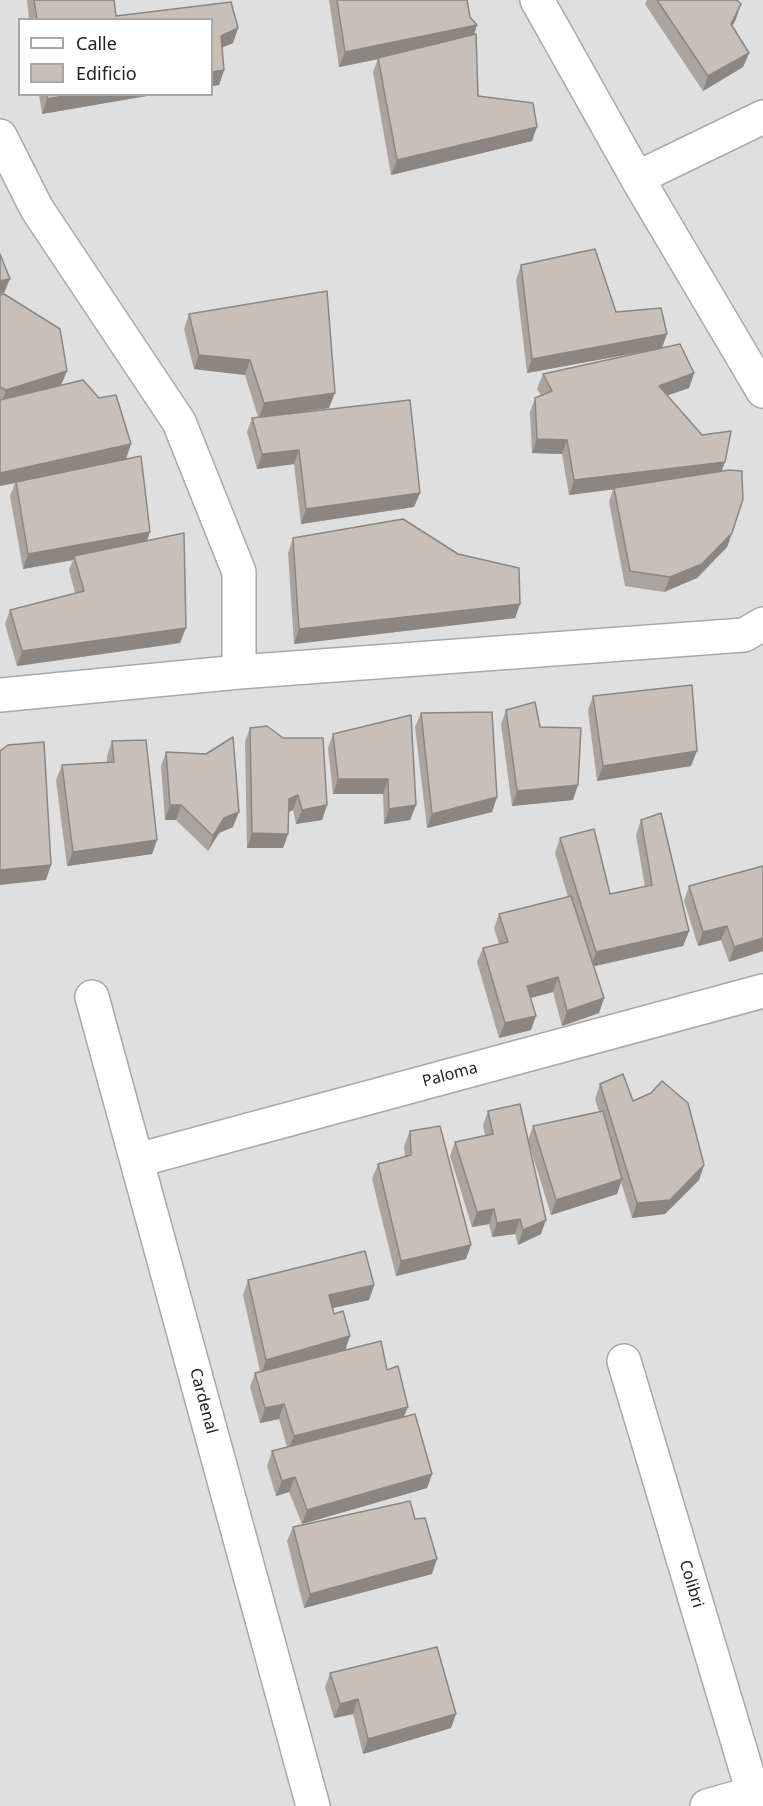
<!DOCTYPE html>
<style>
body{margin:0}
#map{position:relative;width:763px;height:1806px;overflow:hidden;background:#f2efe9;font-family:"Noto Sans",sans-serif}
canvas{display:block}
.legend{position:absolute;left:18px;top:18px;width:195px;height:78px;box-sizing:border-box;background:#fff;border:2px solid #a7a7a7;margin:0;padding:8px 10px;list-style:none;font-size:18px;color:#222}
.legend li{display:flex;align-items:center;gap:12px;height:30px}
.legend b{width:30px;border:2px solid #a7a7a7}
</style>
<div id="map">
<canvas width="763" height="1806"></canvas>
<ul class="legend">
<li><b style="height:8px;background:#fff"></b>Calle</li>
<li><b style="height:16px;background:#c7bfb8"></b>Edificio</li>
</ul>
</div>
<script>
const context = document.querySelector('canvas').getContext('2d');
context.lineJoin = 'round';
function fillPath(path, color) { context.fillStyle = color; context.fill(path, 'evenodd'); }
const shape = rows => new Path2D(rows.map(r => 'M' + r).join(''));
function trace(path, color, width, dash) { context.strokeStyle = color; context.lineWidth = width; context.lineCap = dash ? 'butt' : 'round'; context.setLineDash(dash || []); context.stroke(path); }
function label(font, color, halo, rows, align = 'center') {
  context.font = font + ' "Noto Sans",sans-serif'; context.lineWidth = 6; context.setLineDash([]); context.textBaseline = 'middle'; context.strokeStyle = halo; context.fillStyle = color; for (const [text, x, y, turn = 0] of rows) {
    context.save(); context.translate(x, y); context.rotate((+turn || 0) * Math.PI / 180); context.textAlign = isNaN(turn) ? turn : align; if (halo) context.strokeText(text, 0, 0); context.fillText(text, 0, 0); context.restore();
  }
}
fillPath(shape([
 [0,0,763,0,763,1806,0,1806],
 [20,20,212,20,212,94,20,94]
]), '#e0dfdf');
const street = shape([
 [537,0,637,178,763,391],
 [0,136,37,209,179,422,239,572,239,672],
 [637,178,763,117],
 [0,695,239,672,744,635,763,624],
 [92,997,313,1806],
 [138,1160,763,991],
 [624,1361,757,1806],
 [707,1806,753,1793]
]);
trace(street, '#a9a9a9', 36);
trace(street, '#fff', 33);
fillPath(shape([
 [27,0,114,0,116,16,231,2,238,28,233,43,222,48,224,70,219,85,212,86,212,20,29,20],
 [329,0,467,0,470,17,477,25,474,35,478,96,532,141,391,175,373,72,378,59,339,67],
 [647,0,737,0,736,19,732,26,749,53,743,67,703,91,645,4],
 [39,94,158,94,42,114],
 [521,265,616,312,694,373,689,388,668,395,722,471,732,533,727,547,697,578,664,592,625,586,609,502,613,489,569,495,562,454,532,453,530,412,535,398,541,395,537,389,543,374,641,352,527,373,516,280],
 [0,295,67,371,61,385,126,459,74,470,147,541,180,643,17,666,5,624,10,610,75,593,69,570,73,560,23,569,10,496,15,483,0,486],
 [189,314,329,408,294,413,420,493,414,507,301,524,294,464,257,469,247,432,252,418,258,417,245,375,194,369,184,329],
 [293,538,520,604,515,618,294,644,288,553],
 [593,696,691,766,597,781,588,710],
 [506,710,540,727,573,800,512,806,501,724],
 [421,713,497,797,492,812,427,828,415,727],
 [411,715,416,805,410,820,384,824,383,794,333,794,328,748,333,734],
 [250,728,327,805,322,820,296,824,293,810,289,812,288,834,283,848,247,848,245,742],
 [112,741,157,840,152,854,67,866,56,780,62,765,107,762,107,756],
 [166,752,233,827,219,833,208,851,176,820,165,820,161,766],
 [641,820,689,931,683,946,594,966,604,998,599,1013,562,1026,553,992,531,998,531,1030,499,1038,477,962,483,948,499,944,494,928,499,914,568,897,555,853,560,838,610,894,645,887,636,835],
 [763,866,763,951,729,962,721,940,698,946,684,901,689,886],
 [600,1084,633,1101,704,1165,699,1180,665,1214,632,1218,621,1182,617,1194,551,1215,528,1140,533,1126,599,1112,595,1099],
 [488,1111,541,1234,518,1245,515,1234,492,1237,489,1224,472,1227,450,1156,455,1142,485,1135,483,1125],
 [410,1131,466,1259,396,1276,372,1179,378,1164,405,1157,404,1146],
 [248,1280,374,1285,369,1300,332,1308,345,1350,387,1370,404,1417,432,1474,427,1488,302,1524,289,1492,276,1496,267,1466,272,1451,287,1447,279,1419,260,1423,250,1387,255,1373,260,1371,243,1295],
 [293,1527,432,1574,304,1608,287,1541],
 [330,1673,451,1728,363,1754,353,1714,334,1718,325,1687]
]), '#aba49e');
fillPath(shape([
 [741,4,736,19,726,38,731,24],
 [477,25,472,40,339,67,345,52],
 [238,28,233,43,215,50,221,36],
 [749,53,743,67,703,91,708,76],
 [224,70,219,85,212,86,212,72],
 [75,94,158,94,42,114,47,99],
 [537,127,532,141,391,175,397,160],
 [10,279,4,293,0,294,0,281],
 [667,334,662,348,527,373,532,359],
 [199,355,250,360,245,375,194,369],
 [67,371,61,385,1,405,6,390],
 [694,373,689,388,654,400,659,386],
 [335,393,329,408,259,418,264,403],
 [537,439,567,440,562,454,532,453],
 [131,444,126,459,0,486,0,473],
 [299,450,294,464,257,469,262,454],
 [725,462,720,476,569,495,574,480],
 [420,493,414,507,301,524,306,509],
 [150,532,145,547,74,556,73,560,23,569,28,554],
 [732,533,727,547,697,578,664,592,670,577],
 [520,604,515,618,294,644,299,629],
 [186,628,180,643,17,666,22,651],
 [697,751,691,766,597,781,603,766],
 [338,779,388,779,383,794,333,794],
 [578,785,573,800,512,806,517,791],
 [298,795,293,810,284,814,289,799],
 [497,797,492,812,427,828,432,814],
 [170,805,181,805,176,820,165,820],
 [327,805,322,820,296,824,302,810],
 [416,805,410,820,384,824,389,809],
 [239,812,233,827,219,833,208,851,213,836,224,818],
 [252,833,288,834,283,848,247,848],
 [157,840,152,854,67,866,73,852],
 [51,865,46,880,0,885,0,870],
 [727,926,721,940,698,946,703,932],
 [689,931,683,946,591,967,596,952],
 [763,938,763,951,729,962,734,947],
 [558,977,553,992,522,1000,527,986],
 [604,998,599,1013,562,1026,567,1011],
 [536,1016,531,1030,499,1038,505,1023],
 [704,1165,699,1180,665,1214,632,1218,637,1203],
 [622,1179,617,1194,551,1215,556,1200],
 [494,1209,489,1224,472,1227,477,1212],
 [520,1219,515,1234,492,1237,497,1223],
 [546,1220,541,1234,518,1245,523,1230],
 [471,1245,466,1259,396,1276,401,1261],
 [374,1285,369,1300,324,1310,329,1295],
 [350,1336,345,1351,261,1375,266,1360],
 [284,1404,279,1419,260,1423,265,1408],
 [408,1407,402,1421,288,1450,294,1436],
 [432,1474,427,1488,302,1524,307,1510],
 [295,1477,289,1492,276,1496,282,1481],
 [437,1559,432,1574,304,1608,310,1594],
 [358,1699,353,1714,334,1718,340,1704],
 [456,1714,451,1728,363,1754,368,1739]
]), '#8b8681');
const building = shape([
 [34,0,114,0,116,16,231,2,238,28,221,36,224,70,212,72,212,20,37,20,34,0],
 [337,0,467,0,470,17,477,25,345,52,337,0],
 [657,0,737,0,741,4,731,24,749,53,708,76,657,0],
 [476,34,478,96,533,103,537,127,397,160,378,58,476,34],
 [47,94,75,94,47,99,47,94],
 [595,249,616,312,661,308,667,334,532,359,521,265,595,249],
 [0,254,10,279,0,281,0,254],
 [327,291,335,393,264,403,250,360,199,355,189,314,327,291],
 [4,294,60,329,67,371,6,390,0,387,0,295,4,294],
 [680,344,694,373,659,386,702,435,731,431,725,462,574,480,567,440,537,439,535,398,552,391,543,374,680,344],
 [83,380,99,398,116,395,131,444,0,473,0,400,83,380],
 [410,400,420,493,306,509,299,450,262,454,252,418,410,400],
 [141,456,150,532,28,554,16,482,141,456],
 [729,470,742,471,742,478,743,499,732,533,702,564,670,577,630,571,614,488,729,470],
 [403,519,458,554,519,568,520,604,299,629,293,538,403,519],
 [184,533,186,628,22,651,10,610,84,591,74,556,184,533],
 [692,685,697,751,603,766,593,696,692,685],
 [535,702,540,727,581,728,578,785,517,791,506,710,535,702],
 [492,712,497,797,432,814,421,713,492,712],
 [411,715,416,805,389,809,388,779,338,779,333,734,411,715],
 [267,726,283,738,323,738,327,805,302,810,298,795,289,799,288,834,252,833,250,728,267,726],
 [233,737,239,812,224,818,213,836,181,805,170,805,166,752,206,754,233,737],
 [146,740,157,840,73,852,62,765,114,762,112,741,146,740],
 [44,742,51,865,0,870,0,751,8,745,44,742],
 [661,813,689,931,596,952,560,838,594,829,610,894,652,885,641,820,661,813],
 [763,866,763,938,734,947,727,926,703,932,689,886,763,866],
 [571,896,604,998,567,1011,558,977,527,986,536,1016,505,1023,483,948,508,942,499,914,571,896],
 [623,1074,633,1101,651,1093,662,1081,688,1103,704,1165,670,1200,637,1203,600,1084,623,1074],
 [520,1104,546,1220,523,1230,520,1219,497,1223,494,1209,477,1212,455,1142,493,1134,488,1111,520,1104],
 [603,1111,622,1179,556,1200,533,1126,603,1111],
 [440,1126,471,1245,401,1261,378,1164,411,1155,410,1131,440,1126],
 [365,1251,374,1285,329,1295,334,1314,343,1311,350,1336,266,1360,248,1280,365,1251],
 [381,1341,387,1370,398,1366,408,1407,294,1436,284,1404,265,1408,255,1373,381,1341],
 [415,1414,432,1474,307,1510,295,1477,282,1481,272,1451,415,1414],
 [410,1501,415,1519,425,1518,437,1559,310,1594,293,1527,410,1501],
 [437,1647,456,1714,368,1739,358,1699,340,1704,330,1673,437,1647]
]);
fillPath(building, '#c7bfb8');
trace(building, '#8b8681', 1.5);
label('16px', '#222', '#fff', [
 ["Paloma",450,1075,-15],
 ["Cardenal",203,1401,75],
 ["Colibri",691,1584,73]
]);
</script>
